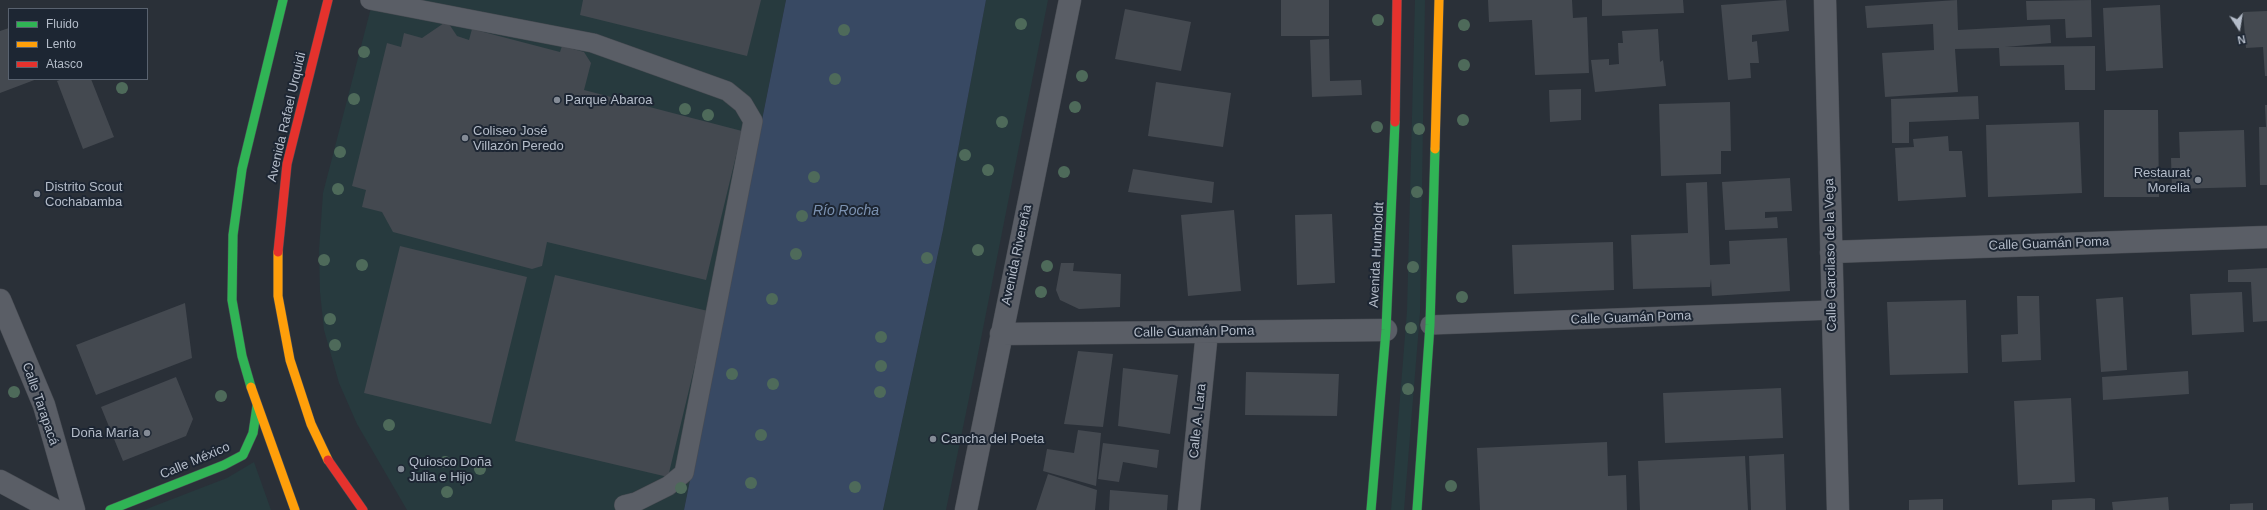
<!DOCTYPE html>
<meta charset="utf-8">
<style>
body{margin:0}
#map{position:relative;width:2267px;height:510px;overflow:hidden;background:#2a3038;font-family:Helvetica,sans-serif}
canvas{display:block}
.legend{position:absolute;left:8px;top:8px;width:140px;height:72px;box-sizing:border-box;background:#1d2633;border:1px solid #59626f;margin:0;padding:5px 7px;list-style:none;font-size:12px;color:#b4bcc9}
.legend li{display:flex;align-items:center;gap:8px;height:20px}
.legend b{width:20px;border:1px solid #59626f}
.north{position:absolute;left:2219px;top:8px;width:40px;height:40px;-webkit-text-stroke:3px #1d2633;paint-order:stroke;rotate:168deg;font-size:11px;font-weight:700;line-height:16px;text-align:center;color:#b4bcc9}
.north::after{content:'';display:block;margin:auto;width:14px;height:18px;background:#b4bcc9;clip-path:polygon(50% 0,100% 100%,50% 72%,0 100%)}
</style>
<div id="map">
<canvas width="2267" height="510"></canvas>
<ul class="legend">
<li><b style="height:5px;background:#30b455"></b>Fluido</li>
<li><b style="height:5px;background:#ff9f0a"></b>Lento</li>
<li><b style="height:5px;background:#e5322d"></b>Atasco</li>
</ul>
<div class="north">N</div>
</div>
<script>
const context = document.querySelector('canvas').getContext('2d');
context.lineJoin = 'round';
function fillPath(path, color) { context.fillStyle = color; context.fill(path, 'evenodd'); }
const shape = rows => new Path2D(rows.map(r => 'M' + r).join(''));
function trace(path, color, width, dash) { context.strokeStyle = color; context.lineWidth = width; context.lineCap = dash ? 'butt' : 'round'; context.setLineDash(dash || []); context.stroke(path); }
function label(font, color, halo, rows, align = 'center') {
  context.font = font + ' Helvetica,sans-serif'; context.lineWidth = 4; context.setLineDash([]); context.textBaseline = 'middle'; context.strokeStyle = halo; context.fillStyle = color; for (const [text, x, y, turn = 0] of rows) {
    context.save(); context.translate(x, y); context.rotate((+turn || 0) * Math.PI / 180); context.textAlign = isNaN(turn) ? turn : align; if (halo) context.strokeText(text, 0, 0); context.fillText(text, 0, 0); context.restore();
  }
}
fillPath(shape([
 [373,0,786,0,684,510,407,510,357,424,339,383,324,330,320,292,319,250,323,193],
 [986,0,1048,0,975,369,946,510,883,510,943,230],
 [1415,0,1425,0,1420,313,1404,510,1391,510,1407,311],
 [254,462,271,510,144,510,227,478]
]), '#273a3e');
fillPath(shape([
 [786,0,986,0,943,230,883,510,684,510]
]), '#384963');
fillPath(shape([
 [583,0,761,0,747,56,580,15],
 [1281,0,1329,0,1329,36,1281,36],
 [1488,0,1572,0,1573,18,1587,17,1589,73,1535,75,1532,20,1489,22],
 [1602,0,1683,0,1684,13,1602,16],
 [1786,0,1789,31,1752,35,1752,42,1757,41,1759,63,1750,63,1751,78,1728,80,1721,5],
 [1957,0,1958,30,2050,25,2051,43,2005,47,2095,46,2095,90,2065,90,2064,65,2000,66,1999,48,1955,49,1958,92,1885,97,1882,53,1934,50,1933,24,1867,28,1865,6],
 [2091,0,2092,37,2066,38,2065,19,2027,20,2026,1],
 [2160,5,2163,68,2106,71,2103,8],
 [1125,9,1191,22,1181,71,1115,59],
 [2267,11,2267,76,2265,76,2263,47,2246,48,2243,12],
 [447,21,457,36,469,40,472,29,560,52,562,46,584,52,591,63,584,90,742,131,706,280,547,242,542,266,532,269,393,232,382,212,362,207,366,190,352,186,387,43,401,47,404,33,422,38],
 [9,28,9,79,37,79,0,93,0,31],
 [1658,29,1660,62,1663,60,1666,86,1595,92,1591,60,1609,59,1609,65,1619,64,1618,43,1623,43,1622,31],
 [1329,39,1330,81,1361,80,1362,95,1312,97,1310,40],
 [62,79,91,79,114,137,83,149,57,81],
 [1156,82,1231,93,1223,147,1148,136],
 [1581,89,1581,120,1550,122,1549,90],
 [1978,96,1979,119,1909,122,1909,143,1892,143,1891,99],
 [1730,102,1731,151,1721,151,1721,174,1661,176,1659,104],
 [2265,105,2267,105,2267,185,2260,185,2259,127,2266,127],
 [2104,110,2158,110,2159,197,2104,197],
 [2079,122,2082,193,1988,197,1986,125],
 [2244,130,2246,187,2172,189,2171,158,2180,158,2179,132],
 [1948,136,1949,151,1962,151,1966,197,1898,201,1895,148,1914,147,1913,139],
 [1133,169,1214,182,1212,203,1128,192],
 [1790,178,1792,211,1765,212,1765,218,1777,217,1778,228,1725,230,1722,182],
 [1707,182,1710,265,1730,264,1729,241,1787,238,1790,291,1712,296,1711,279,1710,287,1633,289,1631,235,1688,233,1686,183],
 [1234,210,1241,291,1188,296,1181,215],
 [1332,214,1335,283,1297,285,1295,215],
 [1613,242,1614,290,1514,294,1512,245],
 [400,246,527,277,491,424,364,393],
 [1061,263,1074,263,1073,271,1121,274,1120,307,1079,309,1060,300,1056,290],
 [2267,268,2267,321,2253,322,2251,282,2228,282,2228,270],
 [555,275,708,311,668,477,515,441],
 [2242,292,2244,332,2192,335,2190,294],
 [2017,296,2039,296,2041,360,2002,362,2001,335,2018,334],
 [2123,297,2127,370,2101,372,2096,299],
 [1966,300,1968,373,1890,375,1887,302],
 [185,303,192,358,96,395,76,345],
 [1078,351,1113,354,1103,427,1064,424],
 [1123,368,1178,375,1170,434,1118,426],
 [2188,371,2189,394,2103,400,2102,377],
 [1246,372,1339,374,1337,416,1245,415],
 [176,377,193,419,186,436,123,461,101,407],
 [1781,388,1783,438,1665,443,1663,393],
 [2071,398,2075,482,2018,485,2014,401],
 [1078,430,1101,433,1096,486,1043,471,1047,449,1074,453],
 [1607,442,1608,476,1626,475,1627,510,1480,510,1477,448],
 [1103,443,1159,450,1157,468,1123,462,1119,482,1098,479],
 [1784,454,1786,510,1751,510,1749,456],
 [1745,456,1748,510,1640,510,1638,461],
 [1048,474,1097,490,1095,510,1036,510],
 [1110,490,1168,495,1167,510,1109,510],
 [2168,497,2169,510,2113,510,2112,502],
 [2091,498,2095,499,2095,510,2052,510,2052,500],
 [1943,499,1943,510,1909,510,1909,500],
 [2253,503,2253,510,2230,510,2230,504]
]), '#444950');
const lane = shape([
 [370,0,593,43,727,91,743,104,753,121,684,473,668,486,636,502,624,505],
 [1430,325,1832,310]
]);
const street = shape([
 [1825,0,1838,510],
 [1831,252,2267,237],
 [0,300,44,405,74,510],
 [1001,334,1386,330],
 [0,481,54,510],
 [966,510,1070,0],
 [1189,510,1207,332]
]);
const fast = shape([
 [251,387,242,356,232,300,233,235,242,169,283,0],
 [110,510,224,465,243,455,253,433,257,406],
 [1371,510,1386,330,1395,122],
 [1417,510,1430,325,1435,149]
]);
const slow = shape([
 [1435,149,1439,0],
 [278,252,278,296,290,360,311,424,328,460],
 [251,387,295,510]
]);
const jam = shape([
 [1395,122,1397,0],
 [278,252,287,164,328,0],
 [328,460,363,510]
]);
trace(lane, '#484c53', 20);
trace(street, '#484c53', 23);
trace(fast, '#484c53', 10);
trace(slow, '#484c53', 10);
trace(jam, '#484c53', 10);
trace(lane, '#5a5e66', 19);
trace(street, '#5a5e66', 22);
trace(fast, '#30b455', 9);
trace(slow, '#ff9f0a', 9);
trace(jam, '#e5322d', 9);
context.fillStyle = '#4e6a5a';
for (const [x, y] of [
 [1378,20],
 [1021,24],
 [1464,25],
 [844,30],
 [364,52],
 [1464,65],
 [1082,76],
 [835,79],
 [122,88],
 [354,99],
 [1075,107],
 [685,109],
 [708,115],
 [1463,120],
 [1002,122],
 [1377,127],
 [1419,129],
 [340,152],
 [965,155],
 [988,170],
 [1064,172],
 [814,177],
 [338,189],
 [1417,192],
 [802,216],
 [978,250],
 [796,254],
 [927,258],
 [324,260],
 [362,265],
 [1047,266],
 [1413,267],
 [1041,292],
 [1462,297],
 [772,299],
 [330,319],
 [1411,328],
 [881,337],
 [335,345],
 [881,366],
 [732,374],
 [773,384],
 [1408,389],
 [14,392],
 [880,392],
 [221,396],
 [389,425],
 [761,435],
 [445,462],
 [480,469],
 [751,483],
 [1451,486],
 [855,487],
 [681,488],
 [447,492]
]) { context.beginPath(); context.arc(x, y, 6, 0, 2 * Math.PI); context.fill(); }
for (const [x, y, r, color] of [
 [557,100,4,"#848b96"],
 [465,138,4,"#848b96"],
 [2198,180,4,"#848b96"],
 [37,194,4,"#848b96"],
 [147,433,4,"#848b96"],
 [933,439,4,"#848b96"],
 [401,469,4,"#848b96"]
]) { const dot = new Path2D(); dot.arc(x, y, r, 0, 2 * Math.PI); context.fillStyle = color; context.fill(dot); trace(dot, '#1d2633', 1.5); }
label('13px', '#b4bcc9', '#1d2633', [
 ["Parque Abaroa",565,100],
 ["Coliseo José",473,131],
 ["Villazón Peredo",473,146],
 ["Restaurat",2190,173,"right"],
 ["Morelia",2190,188,"right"],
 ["Distrito Scout",45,187],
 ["Cochabamba",45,202],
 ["Doña María",139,433,"right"],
 ["Cancha del Poeta",941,439],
 ["Quiosco Doña",409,462],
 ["Julia e Hijo",409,477]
], 'left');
label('13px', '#b4bcc9', '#1d2633', [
 ["Avenida Rafael Urquidi",287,117,-77],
 ["Calle Guamán Poma",2049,244,-2],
 ["Avenida Rivereña",1017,255,-78],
 ["Avenida Humboldt",1377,255,-87],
 ["Calle Garcilaso de la Vega",1831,255,-91],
 ["Calle Guamán Poma",1631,318,-2],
 ["Calle Guamán Poma",1194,332,-1],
 ["Calle Tarapacá",40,404,71],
 ["Calle A. Lara",1198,421,-84],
 ["Calle México",195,461,-23]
]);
label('italic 14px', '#7c92b1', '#1d2633', [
 ["Río Rocha",846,211]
]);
</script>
